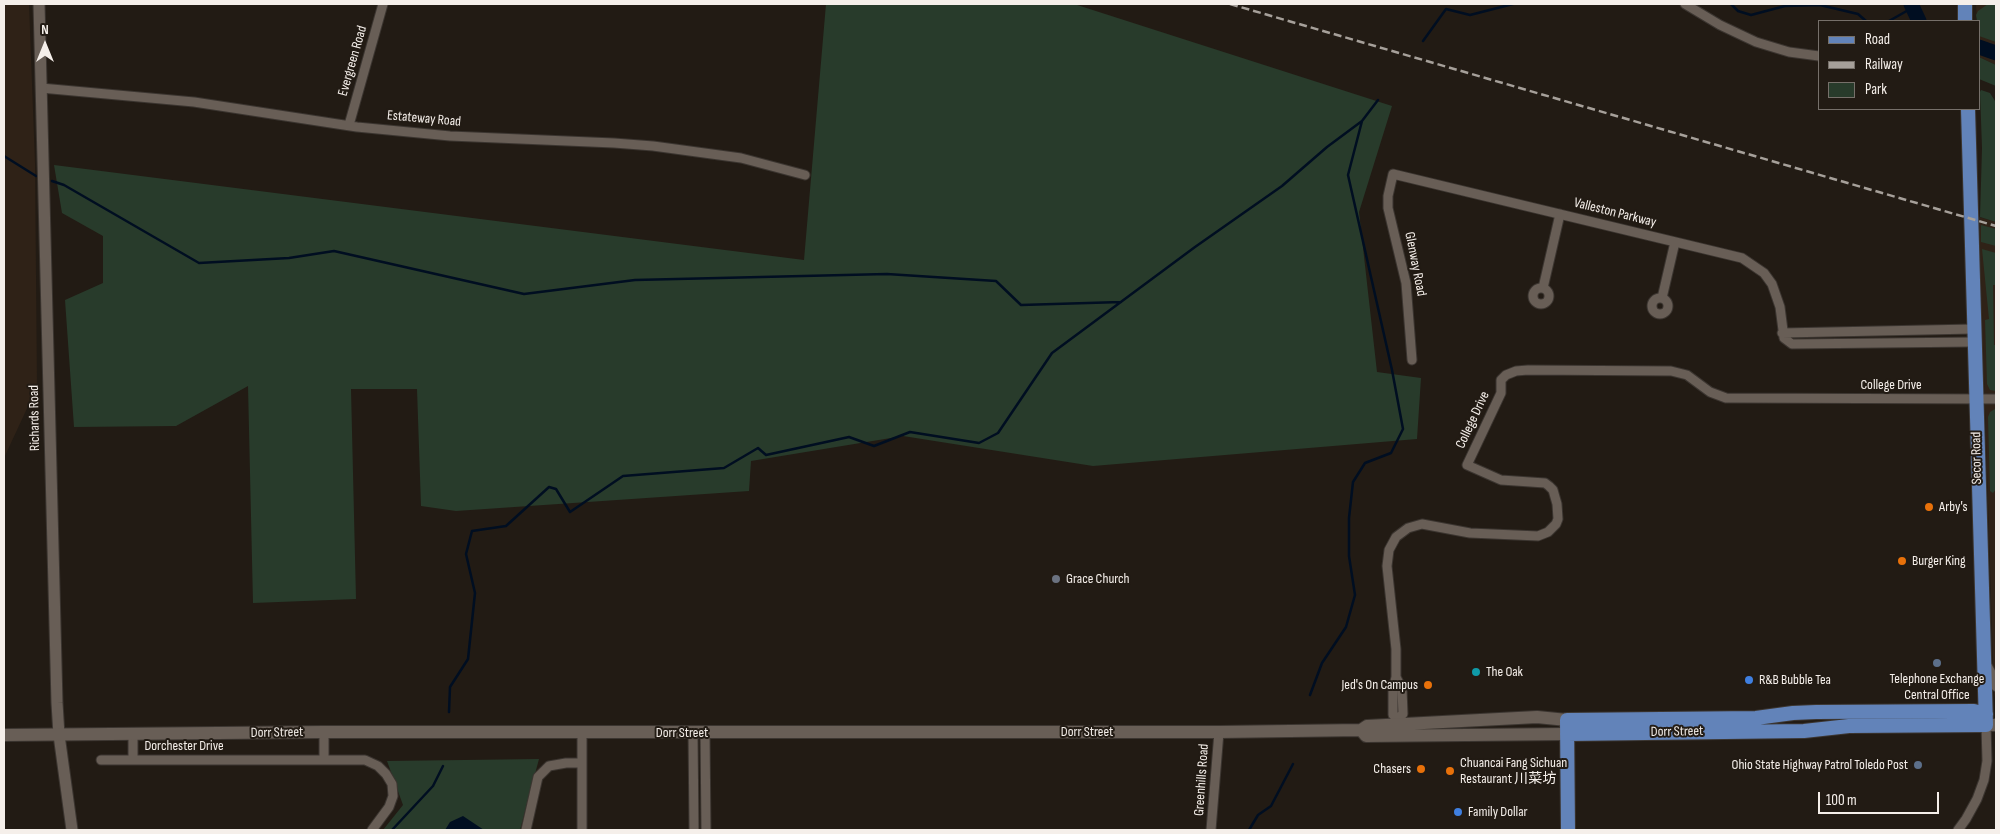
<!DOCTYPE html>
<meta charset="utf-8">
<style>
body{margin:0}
#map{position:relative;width:2000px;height:834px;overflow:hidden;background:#221b14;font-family:"Sofia Sans Condensed",sans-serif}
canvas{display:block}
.frame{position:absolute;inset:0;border:5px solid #f5efea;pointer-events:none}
.legend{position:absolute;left:1818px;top:20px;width:162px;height:90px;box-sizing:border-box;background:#221b14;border:1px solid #76706a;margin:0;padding:6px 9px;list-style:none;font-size:15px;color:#f5efea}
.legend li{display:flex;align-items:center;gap:10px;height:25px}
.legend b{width:25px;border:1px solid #76706a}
.north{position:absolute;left:20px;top:20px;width:50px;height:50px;-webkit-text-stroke:4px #221b14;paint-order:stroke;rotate:0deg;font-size:14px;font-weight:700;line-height:20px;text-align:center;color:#f5efea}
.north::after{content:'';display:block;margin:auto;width:18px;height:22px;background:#f5efea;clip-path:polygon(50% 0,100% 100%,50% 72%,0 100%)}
.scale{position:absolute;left:1818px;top:792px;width:121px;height:22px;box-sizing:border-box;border:2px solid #f5efea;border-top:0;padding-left:6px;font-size:15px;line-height:18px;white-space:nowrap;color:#f5efea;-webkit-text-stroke:4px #221b14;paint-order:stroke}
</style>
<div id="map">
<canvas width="2000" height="834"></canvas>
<div class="frame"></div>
<ul class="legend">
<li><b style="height:6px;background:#6283b9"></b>Road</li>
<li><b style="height:6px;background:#a6a09a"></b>Railway</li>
<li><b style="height:14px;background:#283b2b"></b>Park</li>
</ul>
<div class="north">N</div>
<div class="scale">100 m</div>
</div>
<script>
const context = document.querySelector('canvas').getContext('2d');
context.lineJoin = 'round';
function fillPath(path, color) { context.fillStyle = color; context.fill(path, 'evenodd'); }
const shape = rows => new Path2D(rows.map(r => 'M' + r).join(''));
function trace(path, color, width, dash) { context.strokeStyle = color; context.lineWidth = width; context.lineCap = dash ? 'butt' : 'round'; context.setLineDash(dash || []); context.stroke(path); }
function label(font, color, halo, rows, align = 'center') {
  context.font = font + ' "Sofia Sans Condensed","Noto Sans SC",sans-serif'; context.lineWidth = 4; context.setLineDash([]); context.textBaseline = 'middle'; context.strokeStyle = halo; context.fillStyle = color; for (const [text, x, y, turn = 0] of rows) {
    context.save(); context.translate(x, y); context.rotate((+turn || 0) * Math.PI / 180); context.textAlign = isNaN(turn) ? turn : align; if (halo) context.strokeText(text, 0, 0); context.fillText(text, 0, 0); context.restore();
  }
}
fillPath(shape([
 [4,4,29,4,35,163,37,387,4,458],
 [1976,4,1996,4,1996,65,1979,57,1979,21,1977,21],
 [1979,217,1996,222,1996,702,1994,694]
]), '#2f2217');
fillPath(shape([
 [826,4,1074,4,1392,106,1359,212,1377,372,1421,378,1417,439,1093,466,903,436,751,461,749,491,456,511,421,506,417,389,351,389,356,599,253,603,248,386,176,426,74,427,65,300,103,283,103,236,62,213,54,165,804,260],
 [1988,4,1996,4,1996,42,1979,36,1979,21,1977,21,1976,15,1978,11],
 [1979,57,1996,65,1996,86,1979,79],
 [1981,90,1990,93,1995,101,1996,222,1980,217,1982,148,1980,92],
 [1981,225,1996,229,1996,246,1981,242],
 [1982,249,1996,253,1996,285,1993,285,1994,345,1996,345,1996,391,1990,390,1987,384,1985,320,1989,319],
 [1995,406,1996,406,1996,489,1993,493,1990,491,1988,417,1990,412,1995,409],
 [539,759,520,830,383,830,403,805,387,761]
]), '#283b2b');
fillPath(shape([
 [463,816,484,830,445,830,450,822]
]), '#000e21');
trace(shape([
 [1731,4,1738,11,1751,15,1785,6,1820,5,1858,14,1866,21],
 [1889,21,1912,8],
 [1423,41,1446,9,1470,15,1513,4],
 [4,156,36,176],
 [52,181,64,185,199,263,289,258,334,251,524,294,635,280,887,274,996,281,1021,305,1121,302],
 [1310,695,1322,663,1346,627,1355,595,1349,556,1349,518,1353,482,1365,463,1391,453,1403,429,1392,370,1348,175,1362,121,1378,100],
 [449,712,450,687,468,659,475,593,466,554,472,531,506,526,549,487,556,489,570,512,623,476,724,468,758,448,766,455,849,437,874,446,910,432,979,443,998,433,1052,353,1195,247,1282,186,1327,147,1362,121],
 [392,830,433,786,443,766],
 [1249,830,1258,815,1271,806,1293,764]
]), '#000e21', 2.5);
trace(shape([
 [1911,4,1919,21],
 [1979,47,1996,53]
]), '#000e21', 15);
const minor = shape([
 [1685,4,1720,25,1756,42,1789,52,1819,56],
 [41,88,194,102,357,127,450,136,614,143,653,146,741,158,805,175],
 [349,125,383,4],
 '1533 296a8 8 0 1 1 16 0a8 8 0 1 1-16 0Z',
 [1543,288,1560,214],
 '1652 306a8 8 0 1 1 16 0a8 8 0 1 1-16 0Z',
 [1662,298,1675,242],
 [1782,333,1973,329],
 [1412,360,1406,283,1388,208,1388,196,1393,174,1742,258,1764,273,1772,284,1780,307,1784,338,1792,344,1974,342],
 [1396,677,1402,689,1403,714,1398,718,1398,723],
 [1398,718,1393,715,1393,689,1396,677,1396,649,1387,566,1389,550,1396,537,1408,528,1422,524,1470,533,1538,536,1548,532,1556,524,1558,519,1557,504,1553,490,1549,486,1545,483,1501,480,1467,465,1501,393,1501,380,1506,375,1516,371,1528,370,1671,371,1687,375,1710,392,1726,398,1996,399],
 [324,732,324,759],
 [582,733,582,830],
 [693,733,694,830],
 [705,733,706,830],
 [133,735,133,760],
 [101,760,365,760,378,766,386,774,392,784,393,796,389,807,372,830],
 [526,830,538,777,549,766,566,763,581,763],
 [1211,830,1219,732],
 [1958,830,1966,819,1977,799,1984,780,1987,761,1986,725]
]);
const tertiary = shape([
 [39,4,57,703,59,735,72,830]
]);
const secondary = shape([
 [1984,663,1996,685],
 [1986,725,1996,725],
 [1361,730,1366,736,1567,734],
 [4,735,324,732,1219,732,1361,730,1367,726,1537,717,1567,720]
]);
const primary = shape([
 [1965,4,1965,21],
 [1567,734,1804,731,1849,726,1986,725,1968,109],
 [1568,830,1567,720,1756,718,1793,713,1816,712,1974,711,1986,714]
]);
trace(minor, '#3b3530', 11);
trace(tertiary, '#3b3530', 13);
trace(secondary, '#3b3530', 14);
trace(primary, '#3b3530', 16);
trace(minor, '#685e56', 9);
trace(tertiary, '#685e56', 11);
trace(secondary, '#685e56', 12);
trace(primary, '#6283b9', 14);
trace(shape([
 [1230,4,1996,226]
]), '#a6a09a', 2.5, [8, 4]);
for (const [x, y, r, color] of [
 [1929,507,5,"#e8710a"],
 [1902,561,5,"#e8710a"],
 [1056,579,5,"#6b7280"],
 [1937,663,5,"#5c6f8a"],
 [1476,672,5,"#0f9aa8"],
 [1749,680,5,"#3f7fe0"],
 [1428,685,5,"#e8710a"],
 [1918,765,5,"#5c6f8a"],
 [1421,769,5,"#e8710a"],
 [1450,771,5,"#e8710a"],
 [1458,812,5,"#3f7fe0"]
]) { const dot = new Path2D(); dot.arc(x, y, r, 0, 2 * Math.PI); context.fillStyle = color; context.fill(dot); trace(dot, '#221b14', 2); }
label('14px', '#f5efea', '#221b14', [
 ["Evergreen Road",353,61,-74],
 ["Estateway Road",424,119,5],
 ["Valleston Parkway",1615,213,14],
 ["Glenway Road",1415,264,79],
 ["College Drive",1891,385],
 ["Richards Road",35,418,-91],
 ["College Drive",1473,420,-65],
 ["Secor Road",1977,458,-91],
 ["Dorr Street",1087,732],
 ["Dorr Street",1677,732,-1],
 ["Dorr Street",277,733,-1],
 ["Dorr Street",682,733],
 ["Dorchester Drive",184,746],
 ["Greenhills Road",1202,780,-86]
]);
label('14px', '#f5efea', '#221b14', [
 ["Arby's",1939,507],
 ["Burger King",1912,561],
 ["Grace Church",1066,579],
 ["The Oak",1486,672],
 ["Telephone Exchange",1937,679,"center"],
 ["Central Office",1937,695,"center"],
 ["R&B Bubble Tea",1759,680],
 ["Jed's On Campus",1418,685,"right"],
 ["Chuancai Fang Sichuan",1460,763],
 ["Restaurant 川菜坊",1460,779],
 ["Ohio State Highway Patrol Toledo Post",1908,765,"right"],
 ["Chasers",1411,769,"right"],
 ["Family Dollar",1468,812]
], 'left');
</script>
